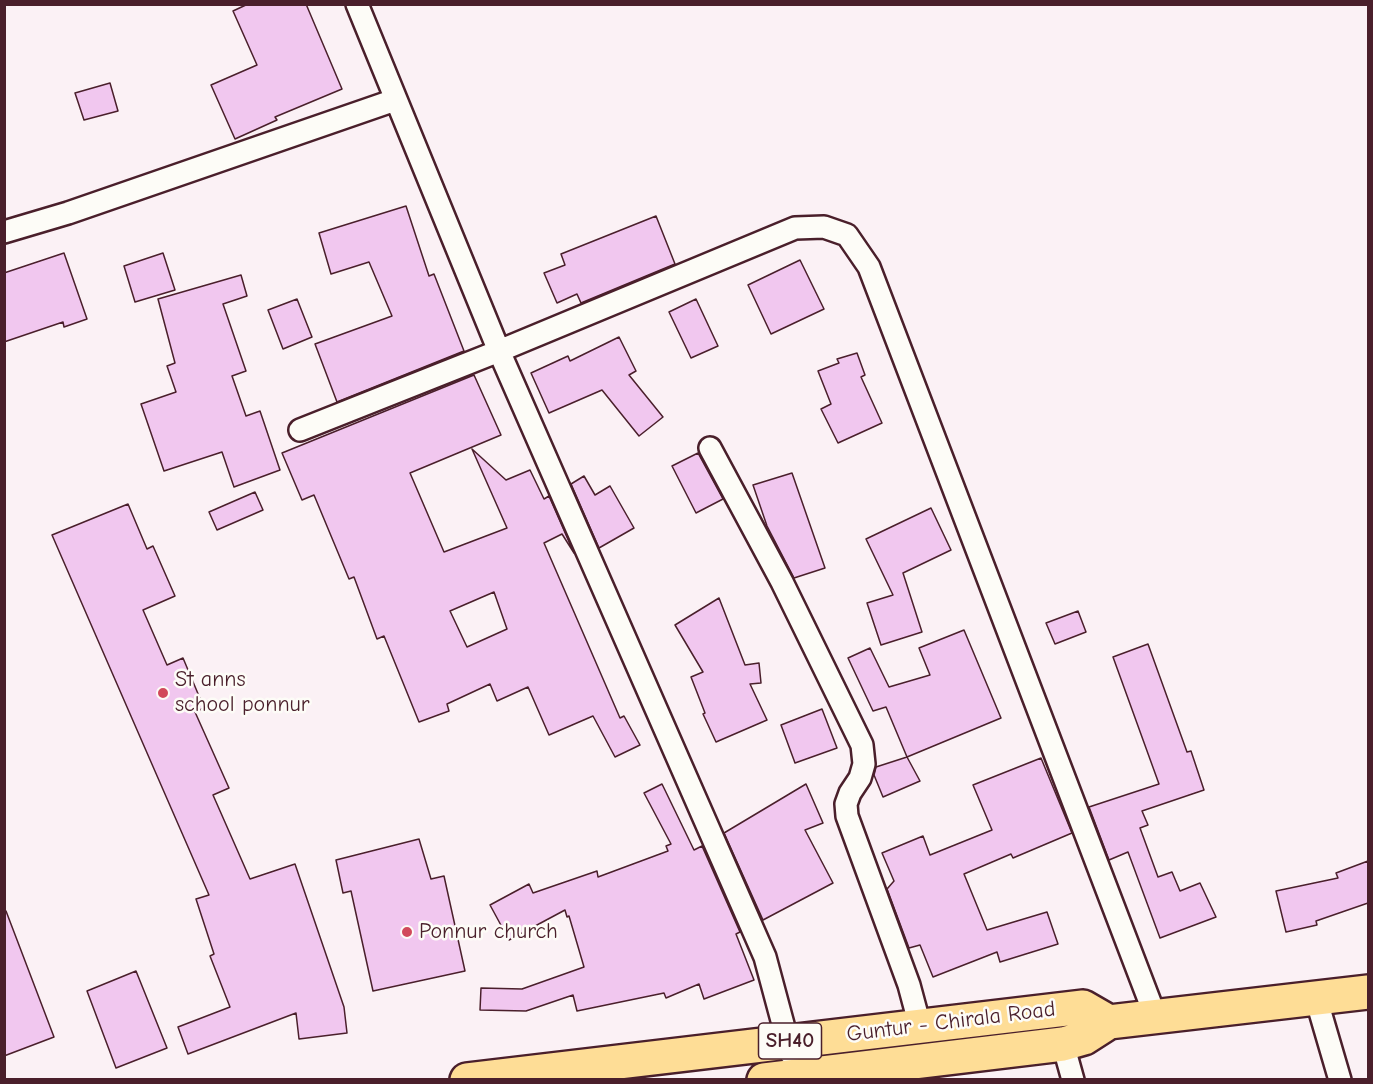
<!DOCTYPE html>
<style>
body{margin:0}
#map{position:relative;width:1373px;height:1084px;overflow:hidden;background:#fbf1f5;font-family:"Comic Neue",sans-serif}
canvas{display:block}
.frame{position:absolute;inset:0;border:6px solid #4a1f2b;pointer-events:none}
</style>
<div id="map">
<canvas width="1373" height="1084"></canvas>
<div class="frame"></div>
</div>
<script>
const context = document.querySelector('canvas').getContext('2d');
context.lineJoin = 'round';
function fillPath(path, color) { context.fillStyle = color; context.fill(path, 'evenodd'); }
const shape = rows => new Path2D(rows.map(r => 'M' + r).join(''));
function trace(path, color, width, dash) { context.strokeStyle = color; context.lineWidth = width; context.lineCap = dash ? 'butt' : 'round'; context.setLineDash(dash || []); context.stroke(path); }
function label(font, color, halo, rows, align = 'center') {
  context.font = font + ' "Comic Neue",sans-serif'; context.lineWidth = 5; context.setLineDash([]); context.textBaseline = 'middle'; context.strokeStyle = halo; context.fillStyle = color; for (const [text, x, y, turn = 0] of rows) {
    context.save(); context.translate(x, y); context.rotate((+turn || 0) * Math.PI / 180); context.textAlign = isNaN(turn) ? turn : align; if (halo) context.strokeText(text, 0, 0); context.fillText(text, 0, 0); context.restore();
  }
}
const building = shape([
 [248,4,306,4,342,89,275,117,277,120,235,139,211,85,257,65,233,11,248,4],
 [110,83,118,111,84,120,75,93,110,83],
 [406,206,429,276,434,274,464,351,337,402,315,344,392,316,369,262,331,274,319,233,406,206],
 [656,216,675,264,581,303,577,294,557,303,544,273,565,265,561,254,656,216],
 [64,253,87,319,64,327,63,322,4,342,4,273,64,253],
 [163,253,175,290,135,302,124,266,163,253],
 [800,260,824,309,771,334,748,285,800,260],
 [241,275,247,296,223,304,246,371,232,376,246,416,260,411,280,470,234,487,222,452,164,471,141,404,176,392,167,366,175,363,158,299,241,275],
 [297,299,312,337,283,349,268,310,297,299],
 [696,299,718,346,691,358,669,312,696,299],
 [619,337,636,371,629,375,663,417,639,436,602,390,549,413,531,373,568,356,570,361,619,337],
 [857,353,865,375,861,377,882,423,838,443,821,409,831,404,818,371,839,363,837,359,857,353],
 [474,375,501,435,410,473,444,552,507,528,472,449,506,480,530,470,544,499,549,496,574,553,562,534,544,543,620,718,624,716,640,745,615,757,593,716,549,735,528,687,497,701,490,684,447,704,449,711,419,722,384,636,377,639,354,577,349,579,314,495,302,500,282,453,474,375],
 [494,592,507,629,467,647,450,611,494,592],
 [698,453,723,499,696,513,672,466,698,453],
 [792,473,825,568,794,578,767,526,753,485,792,473],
 [584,476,595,495,610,486,634,528,599,548,571,484,584,476],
 [255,492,263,510,217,530,209,512,255,492],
 [128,504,147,549,153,546,175,596,143,610,167,665,183,658,204,708,195,712,229,788,213,795,250,879,295,864,344,1007,347,1033,299,1039,296,1013,188,1054,178,1027,230,1007,210,956,214,954,196,899,209,895,52,535,128,504],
 [931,508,951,550,903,573,922,632,881,645,867,603,893,595,866,539,931,508],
 [719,598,745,665,759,663,761,683,750,684,767,720,716,742,703,714,705,713,691,677,703,672,675,625,719,598],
 [1078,611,1086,632,1055,644,1046,623,1078,611],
 [964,630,1001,718,907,757,886,707,873,711,848,658,870,648,889,687,930,675,919,648,964,630],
 [1148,644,1187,752,1191,751,1204,790,1142,811,1148,825,1140,828,1158,877,1172,872,1180,891,1200,883,1216,917,1160,938,1128,852,1109,860,1089,807,1159,784,1113,657,1148,644],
 [822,709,837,748,795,763,781,725,822,709],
 [907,757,920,781,883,797,874,775,876,767,907,757],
 [1041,758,1072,833,1013,858,1011,854,964,874,987,930,1047,912,1058,944,1000,962,997,952,933,977,920,945,909,948,887,889,894,881,882,853,923,836,930,855,992,830,973,785,1041,758],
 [662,784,694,850,702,846,740,932,736,934,754,980,704,999,699,984,666,998,664,993,577,1011,573,995,526,1011,480,1010,481,988,522,989,584,967,569,916,567,917,565,910,509,940,490,905,529,884,533,893,597,871,598,877,668,851,666,846,671,844,644,793,662,784],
 [806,784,823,823,805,830,833,883,763,920,724,833,806,784],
 [419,839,431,879,444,876,465,971,373,991,351,891,343,893,336,860,419,839],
 [1368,861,1368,903,1316,921,1317,925,1286,932,1276,891,1338,878,1336,873,1368,861],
 [6,911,54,1037,4,1056,4,912,6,911],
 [136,971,167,1048,116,1068,87,991,136,971]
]);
fillPath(building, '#f1c7ef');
trace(building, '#4a1f2b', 1.5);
const minor = shape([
 [357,4,499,351,765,957,791,1054],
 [4,232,68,213,395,100],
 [300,430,499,351,795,228,824,227,847,235,869,267,1156,1018],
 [710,448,782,582,862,745,864,764,860,778,850,793,846,804,847,816,909,985,920,1026],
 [1316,998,1340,1080],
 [1063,1044,1073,1080]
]);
const primary = shape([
 [467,1080,1083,1007,1109,1022],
 [764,1080,1063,1044,1084,1038,1109,1022,1368,992]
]);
trace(minor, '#4a1f2b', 26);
trace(primary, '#4a1f2b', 38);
trace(minor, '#fdfcf7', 21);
trace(primary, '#fedd96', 33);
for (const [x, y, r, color] of [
 [163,693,6,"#d1495b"],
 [407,932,6,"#d1495b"]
]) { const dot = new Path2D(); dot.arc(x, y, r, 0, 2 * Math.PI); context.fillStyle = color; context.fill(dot); trace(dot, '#fdfcf7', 2); }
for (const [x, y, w] of [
 [790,1041,63]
]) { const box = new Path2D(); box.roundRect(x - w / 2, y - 18, w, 36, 4.5); context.fillStyle = '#fdfcf7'; context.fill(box); trace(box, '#4a1f2b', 1.5); }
label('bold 21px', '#4a1f2b', null, [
 ["SH40",790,1041]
]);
label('22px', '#4a1f2b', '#fdfcf7', [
 ["St anns",175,680],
 ["school ponnur",175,705],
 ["Ponnur church",419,932]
], 'left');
label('22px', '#4a1f2b', '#fdfcf7', [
 ["Guntur - Chirala Road",951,1022,-7]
]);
</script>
